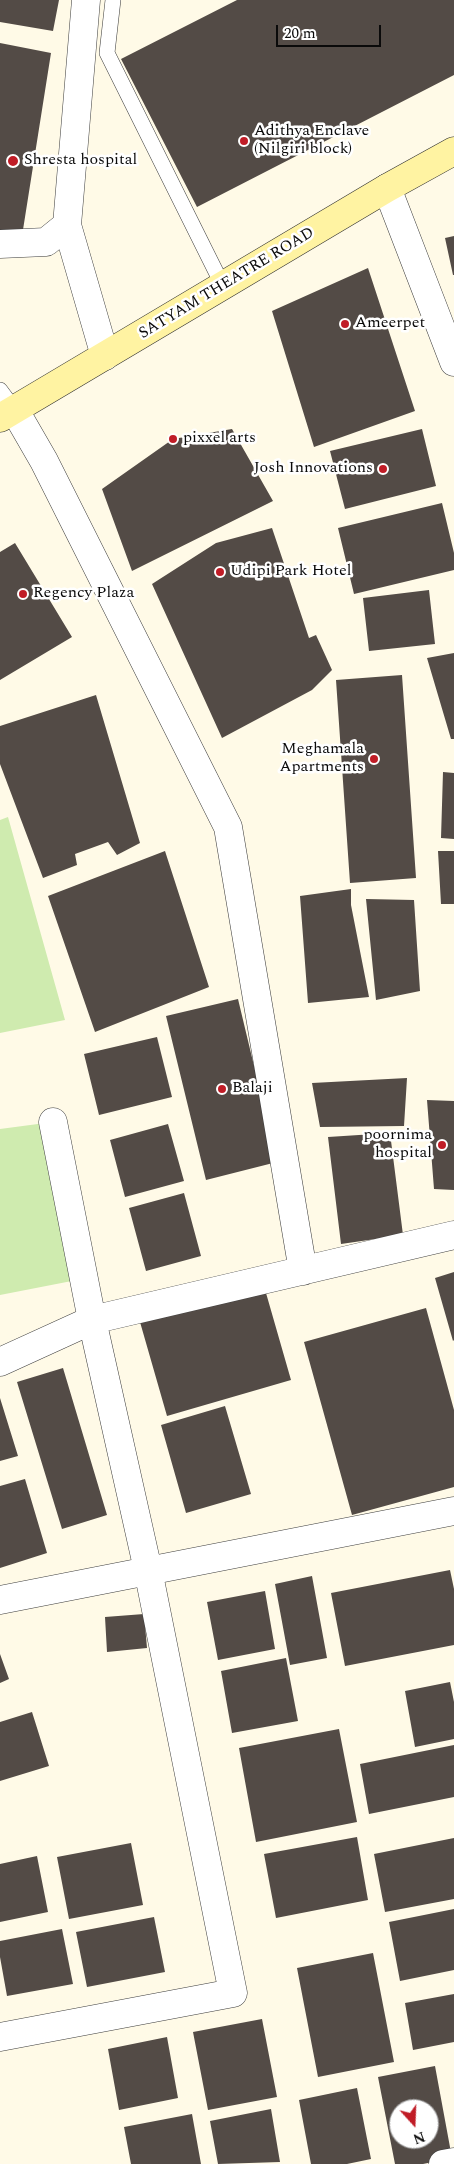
<!DOCTYPE html>
<style>
body{margin:0}
#map{position:relative;width:454px;height:2164px;overflow:hidden;background:#fffae7;font-family:Spectral,serif}
canvas{display:block}
.north{position:absolute;left:389px;top:2099px;width:50px;height:50px;box-sizing:border-box;background:#fff;border:1px solid #9d9d9d;border-radius:50%;rotate:160deg;font-size:14px;font-weight:700;line-height:20px;text-align:center;color:#0a0a0a}
.north::after{content:'';display:block;margin:auto;width:18px;height:22px;background:#c01c26;clip-path:polygon(50% 0,100% 100%,50% 72%,0 100%)}
.scale{position:absolute;left:276px;top:25px;width:105px;height:22px;box-sizing:border-box;border:2px solid #0a0a0a;border-top:0;padding-left:6px;font-size:15px;line-height:18px;white-space:nowrap;color:#0a0a0a;-webkit-text-stroke:4px #fff;paint-order:stroke}
</style>
<div id="map">
<canvas width="454" height="2164"></canvas>
<div class="north">N</div>
<div class="scale">20 m</div>
</div>
<script>
const context = document.querySelector('canvas').getContext('2d');
context.lineJoin = 'round';
function fillPath(path, color) { context.fillStyle = color; context.fill(path, 'evenodd'); }
const shape = rows => new Path2D(rows.map(r => 'M' + r).join(''));
function trace(path, color, width, dash) { context.strokeStyle = color; context.lineWidth = width; context.lineCap = dash ? 'butt' : 'round'; context.setLineDash(dash || []); context.stroke(path); }
function label(font, color, halo, rows, align = 'center') {
  context.font = font + ' Spectral,serif'; context.lineWidth = 5; context.setLineDash([]); context.textBaseline = 'middle'; context.strokeStyle = halo; context.fillStyle = color; for (const [text, x, y, turn = 0] of rows) {
    context.save(); context.translate(x, y); context.rotate((+turn || 0) * Math.PI / 180); context.textAlign = isNaN(turn) ? turn : align; if (halo) context.strokeText(text, 0, 0); context.fillText(text, 0, 0); context.restore();
  }
}
fillPath(shape([
 [8,817,65,1020,0,1033,0,820],
 [53,1122,82,1279,0,1295,0,1129]
]), '#cfebaf');
fillPath(shape([
 [0,0,59,0,53,31,0,22],
 [237,0,454,0,454,75,197,207,121,59],
 [0,43,51,53,22,236,0,232],
 [454,236,454,275,453,275,445,238],
 [368,268,415,411,314,447,272,311],
 [232,429,273,501,132,571,102,489,173,439],
 [422,429,436,486,345,509,330,451],
 [442,503,454,553,454,570,354,594,338,528],
 [272,528,309,638,316,635,332,670,312,690,222,738,152,584,216,543],
 [15,543,72,637,0,680,0,552],
 [429,590,435,644,369,651,363,598],
 [454,653,454,739,451,739,427,658],
 [402,675,416,878,350,883,336,680],
 [96,695,140,843,117,855,108,842,75,854,77,865,43,878,0,764,0,726],
 [443,772,454,773,454,839,441,838],
 [165,851,209,987,95,1032,48,896],
 [438,851,454,851,454,904,441,904],
 [351,889,351,905,369,997,308,1003,300,896],
 [366,899,414,900,420,991,376,1000],
 [238,999,277,1162,206,1180,166,1016],
 [157,1037,172,1097,99,1115,84,1054],
 [407,1078,404,1126,320,1127,312,1083],
 [427,1100,454,1101,454,1190,434,1189],
 [168,1124,184,1181,125,1197,110,1140],
 [390,1133,403,1235,341,1244,328,1137],
 [184,1193,201,1256,146,1271,129,1208],
 [454,1272,454,1340,453,1341,435,1278],
 [264,1286,291,1380,167,1416,140,1322],
 [426,1308,454,1410,454,1487,352,1515,304,1342],
 [63,1368,107,1515,62,1529,17,1382],
 [0,1398,18,1456,0,1461],
 [225,1406,251,1494,186,1513,161,1425],
 [25,1479,47,1553,0,1568,0,1486],
 [450,1570,454,1589,454,1645,345,1666,331,1593],
 [312,1576,327,1658,290,1665,275,1584],
 [265,1591,275,1649,218,1660,207,1602],
 [144,1614,147,1648,107,1652,105,1617],
 [0,1654,9,1679,0,1683],
 [286,1658,298,1721,232,1733,221,1671],
 [450,1682,454,1702,454,1739,415,1747,405,1691],
 [32,1712,49,1766,0,1781,0,1722],
 [339,1729,357,1822,256,1842,239,1748],
 [454,1745,454,1797,369,1814,360,1764],
 [357,1837,368,1900,276,1918,264,1854],
 [454,1838,454,1899,385,1912,374,1854],
 [131,1843,143,1905,69,1919,57,1857],
 [37,1856,48,1912,0,1922,0,1864],
 [454,1909,454,1970,400,1981,389,1922],
 [154,1917,165,1972,87,1987,76,1932],
 [62,1929,73,1984,7,1996,0,1957,0,1941],
 [373,1953,394,2062,318,2077,297,1968],
 [454,1994,454,2042,413,2050,405,2003],
 [262,2019,277,2097,208,2110,193,2032],
 [167,2037,178,2098,119,2110,108,2049],
 [435,2066,452,2158,423,2164,395,2164,378,2077],
 [399,2109,429,2109,429,2139,399,2139],
 [357,2088,371,2159,347,2164,311,2164,299,2100],
 [271,2109,280,2162,218,2164,210,2121],
 [192,2114,201,2164,131,2164,124,2127]
]), '#534b46');
const lane = shape([
 [113,0,107,53,223,286],
 [0,390,14,409]
]);
const street = shape([
 [86,0,67,225,105,356],
 [387,188,454,362],
 [0,244,46,242,67,225],
 [14,409,44,461,228,827,303,1271],
 [0,1362,92,1320,454,1235],
 [0,1600,454,1511],
 [0,2037,233,1993,148,1570,92,1320,53,1122],
 [443,2164,454,2162]
]);
const secondary = shape([
 [0,418,387,188,454,151]
]);
trace(lane, '#3d3d3d', 16);
trace(street, '#3d3d3d', 29);
trace(secondary, '#2c2c2c', 29);
trace(lane, '#fff', 15);
trace(street, '#fff', 28);
trace(secondary, '#fff3a2', 28);
for (const [x, y, r, color] of [
 [244,141,5,"#c01c26"],
 [13,161,6,"#c01c26"],
 [345,324,5,"#c01c26"],
 [173,439,5,"#c01c26"],
 [383,469,5,"#c01c26"],
 [220,572,5,"#c01c26"],
 [23,594,5,"#c01c26"],
 [374,759,5,"#c01c26"],
 [222,1089,5,"#c01c26"],
 [442,1145,5,"#c01c26"]
]) { const dot = new Path2D(); dot.arc(x, y, r, 0, 2 * Math.PI); context.fillStyle = color; context.fill(dot); trace(dot, '#fff', 2); }
label('16px', '#0a0a0a', '#fff', [
 ["Adithya Enclave",254,132],
 ["(Nilgiri block)",254,150],
 ["Shresta hospital",24,161],
 ["Ameerpet",355,324],
 ["pixxel arts",183,439],
 ["Josh Innovations",373,469,"right"],
 ["Udipi Park Hotel",230,572],
 ["Regency Plaza",33,594],
 ["Meghamala",364,750,"right"],
 ["Apartments",364,768,"right"],
 ["Balaji",232,1089],
 ["poornima",432,1136,"right"],
 ["hospital",432,1154,"right"]
], 'left');
label('16px', '#0a0a0a', '#fff', [
 ["SATYAM THEATRE ROAD",227,284,-31]
]);
</script>
